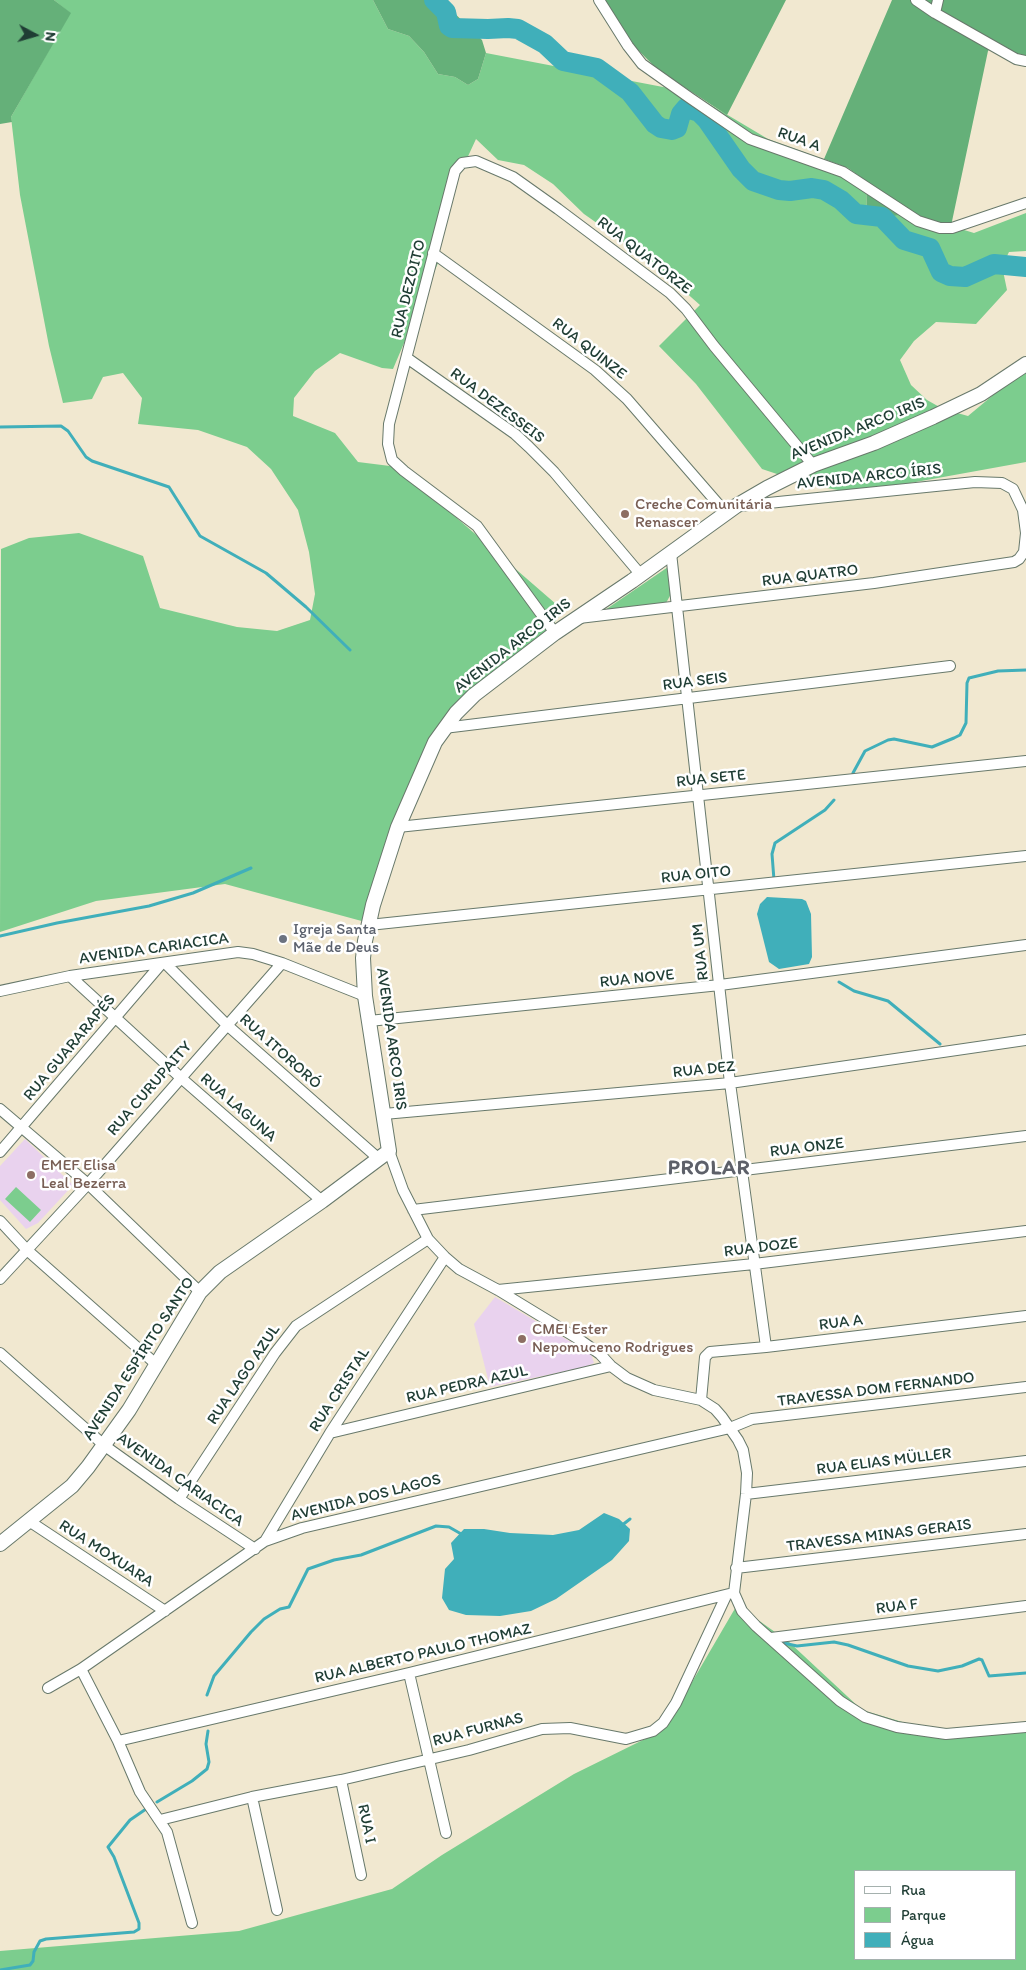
<!DOCTYPE html>
<meta charset="utf-8">
<style>
body{margin:0}
#map{position:relative;width:1026px;height:1970px;overflow:hidden;background:#f1e8d0;font-family:Itim,sans-serif}
canvas{display:block}
.legend{position:absolute;left:854px;top:1870px;width:162px;height:90px;box-sizing:border-box;background:#fff;border:1px solid #a5b1ae;margin:0;padding:6px 9px;list-style:none;font-size:15px;color:#1f3d34}
.legend li{display:flex;align-items:center;gap:10px;height:25px}
.legend b{width:25px;border:1px solid #a5b1ae}
.north{position:absolute;left:10px;top:10px;width:50px;height:50px;-webkit-text-stroke:4px #fff;paint-order:stroke;rotate:96deg;font-size:14px;font-weight:700;line-height:20px;text-align:center;color:#1f3d34}
.north::after{content:'';display:block;margin:auto;width:18px;height:22px;background:#1f3d34;clip-path:polygon(50% 0,100% 100%,50% 72%,0 100%)}
</style>
<div id="map">
<canvas width="1026" height="1970"></canvas>
<ul class="legend">
<li><b style="height:6px;background:#fff"></b>Rua</li>
<li><b style="height:14px;background:#7ccd8e"></b>Parque</li>
<li><b style="height:14px;background:#40afba"></b>Água</li>
</ul>
<div class="north">N</div>
</div>
<script>
const context = document.querySelector('canvas').getContext('2d');
context.lineJoin = 'round';
function fillPath(path, color) { context.fillStyle = color; context.fill(path, 'evenodd'); }
const shape = rows => new Path2D(rows.map(r => 'M' + r).join(''));
function trace(path, color, width, dash) { context.strokeStyle = color; context.lineWidth = width; context.lineCap = dash ? 'butt' : 'round'; context.setLineDash(dash || []); context.stroke(path); }
function label(font, color, halo, rows, align = 'center') {
  context.font = font + ' Itim,sans-serif'; context.lineWidth = 5; context.setLineDash([]); context.textBaseline = 'middle'; context.strokeStyle = halo; context.fillStyle = color; for (const [text, x, y, turn = 0] of rows) {
    context.save(); context.translate(x, y); context.rotate((+turn || 0) * Math.PI / 180); context.textAlign = isNaN(turn) ? turn : align; if (halo) context.strokeText(text, 0, 0); context.fillText(text, 0, 0); context.restore();
  }
}
fillPath(shape([
 [25,1139,73,1185,38,1223,26,1229,0,1200,0,1166],
 [495,1297,591,1354,594,1363,585,1367,490,1387,474,1324]
]), '#e9d2ee');
fillPath(shape([
 [54,0,373,0,388,29,409,36,424,52,438,74,455,77,468,85,478,79,486,53,689,92,768,139,848,168,866,181,867,215,908,213,974,233,1026,213,1026,251,1009,252,1002,266,1007,290,976,324,936,322,914,341,900,360,911,385,927,400,943,409,968,416,1010,381,1026,371,1026,462,855,493,810,485,762,469,696,384,659,346,700,305,648,259,584,214,553,184,524,165,498,160,476,139,440,217,431,249,438,263,393,369,382,368,340,353,315,371,294,398,293,416,335,433,358,462,398,467,564,611,548,630,444,729,423,760,369,923,225,884,96,901,0,932,1,549,29,538,79,533,143,556,160,608,237,627,277,631,310,620,315,594,309,552,298,510,271,469,247,447,198,430,138,424,142,398,123,373,103,377,92,399,63,403,49,346,20,195,11,117,70,13],
 [668,567,671,594,666,603,605,610],
 [16,1187,41,1210,30,1222,5,1199],
 [737,1605,789,1642,862,1710,936,1732,1026,1731,1026,1970,0,1970,0,1951,239,1931,392,1889,442,1855,574,1774,651,1736,685,1694],
 [855,1871,1015,1871,1015,1959,855,1959]
]), '#7ccd8e');
fillPath(shape([
 [0,0,54,0,71,13,11,117,12,122,0,124],
 [373,0,441,0,482,40,486,53,478,79,468,85,455,77,438,74,424,52,409,36,388,29],
 [605,0,786,0,727,115,658,70,618,30],
 [892,0,1026,0,1026,58,991,47,988,51,951,226,908,213,883,218,867,215,866,181,848,168,824,159]
]), '#65b079');
fillPath(shape([
 [767,897,802,899,806,901,811,914,812,957,809,964,779,969,769,962,757,914,760,904],
 [604,1513,619,1519,630,1529,629,1541,612,1560,556,1599,531,1611,500,1616,466,1615,449,1610,442,1598,445,1569,454,1559,451,1543,464,1529,484,1529,510,1533,553,1535,579,1530]
]), '#40afba');
trace(shape([
 [0,427,61,426,68,431,86,457,92,461,169,487,200,536,266,573,306,607,350,650],
 [853,773,865,751,888,740,894,739,932,747,954,738,960,735,966,723,967,683,969,678,998,671,1026,670],
 [774,880,772,854,775,843,825,810,834,800],
 [0,936,57,923,149,906,193,893,251,868],
 [839,982,854,991,888,1001,940,1044],
 [621,1526,630,1519],
 [779,1642,797,1646,834,1642,848,1645,908,1666,938,1671,962,1666,979,1659,982,1660,989,1676,1026,1673],
 [207,1695,214,1676,251,1632,264,1619,280,1609,289,1607,308,1569,334,1560,361,1555,436,1526,449,1527,463,1535],
 [157,1802,192,1781,207,1769,209,1762,206,1744,208,1731],
 [0,1970,30,1965,33,1961,34,1952,40,1941,46,1939,134,1932,139,1929,139,1923,120,1873,114,1857,108,1847,130,1820,146,1809]
]), '#40afba', 3);
trace(shape([
 [434,0,446,12,449,26,452,28,488,29,508,28,518,29,545,44,563,61,597,68,630,92,655,124,661,128,672,130,677,128,681,114,686,108,699,112,707,120,741,169,753,181,779,190,790,191,812,188,824,190,841,200,856,214,882,217,904,240,930,248,941,272,950,276,965,277,994,264,1026,267]
]), '#40afba', 20);
const street = shape([
 [599,0,628,46,642,64,690,98,750,139,843,172,918,221,940,228,952,228,1026,203],
 [916,0,935,13,1016,59,1026,61],
 [935,13,938,0],
 [433,253,595,370,627,399,726,513],
 [407,358,515,434,529,447,554,472,641,575],
 [671,553,730,1083,766,1347],
 [579,618,874,583,1014,562,1019,559,1024,552,1026,533,1023,510,1013,489,1002,483,975,482,739,506],
 [555,633,477,526,404,471,392,460,388,444,389,424,455,171,462,163,476,161,513,177,558,209,670,293,686,309,714,346,813,465],
 [444,728,950,666],
 [398,827,1026,761],
 [369,925,1026,856],
 [165,963,227,1025,379,1159],
 [70,976,180,1077,322,1201],
 [0,991,70,976,238,952,253,954,282,963,365,996],
 [369,1021,720,985,1026,945],
 [0,1109,88,1184,200,1292],
 [384,1114,730,1083,1026,1040],
 [389,1151,403,1190,428,1239,445,1257,459,1269,498,1290,580,1340,600,1354,611,1366,627,1378,654,1390,701,1400,715,1409,722,1417,738,1440,743,1450,747,1473,746,1494,734,1593,742,1611,756,1626,840,1701,865,1717,897,1727,946,1734,1026,1727],
 [0,1152,162,963],
 [413,1210,1026,1136],
 [0,1221,27,1250,157,1365],
 [0,1279,88,1184,282,963],
 [498,1290,754,1264,1026,1231],
 [0,1353,105,1446,179,1499,255,1549],
 [701,1400,705,1357,710,1352,766,1347,1026,1316],
 [330,1433,611,1366],
 [746,1494,1026,1461],
 [179,1499,275,1353,296,1326,428,1239],
 [29,1521,165,1611],
 [265,1541,330,1433,445,1257],
 [736,1568,1026,1534],
 [771,1638,1026,1606],
 [81,1669,118,1741,140,1792,167,1832,192,1923],
 [409,1673,446,1833],
 [48,1688,81,1669,265,1541,302,1528,730,1428,752,1419,1026,1387],
 [118,1741,409,1673,729,1594],
 [341,1780,361,1875],
 [252,1797,277,1910],
 [160,1820,252,1797,341,1780,469,1750,542,1729,570,1728,626,1739,653,1731,663,1723,676,1703,726,1596]
]);
const secondary = shape([
 [0,1544,72,1486,88,1467,129,1410,200,1292,220,1272,322,1201,389,1151,365,996,363,958,365,941,373,905,398,827,435,742,456,713,474,695,555,633,632,581,736,506,767,488,813,465,874,443,933,417,981,394,1026,364]
]);
trace(street, '#68796b', 12);
trace(secondary, '#68796b', 16);
trace(street, '#fff', 10);
trace(secondary, '#fff', 14);
for (const [x, y, r, color] of [
 [625,514,5,"#8d6e63"],
 [283,939,5,"#6b7280"],
 [31,1175,5,"#8d6e63"],
 [522,1339,5,"#8d6e63"]
]) { const dot = new Path2D(); dot.arc(x, y, r, 0, 2 * Math.PI); context.fillStyle = color; context.fill(dot); trace(dot, '#fff', 2); }
label('16px', '#1f3d34', '#fff', [
 ["RUA A",799,140,20],
 ["RUA QUATORZE",644,256,38],
 ["RUA DEZOITO",409,289,-76],
 ["RUA QUINZE",589,349,38],
 ["RUA DEZESSEIS",497,406,37],
 ["AVENIDA ARCO IRIS",858,429,-22],
 ["AVENIDA ARCO ÍRIS",869,477,-6],
 ["RUA QUATRO",810,576,-7],
 ["AVENIDA ARCO IRIS",513,646,-38],
 ["RUA SEIS",695,682,-7],
 ["RUA SETE",711,779,-6],
 ["RUA OITO",696,875,-6],
 ["AVENIDA CARIACICA",154,949,-8],
 ["RUA UM",701,952,-96],
 ["RUA NOVE",637,979,-6],
 ["AVENIDA ARCO IRIS",391,1039,82],
 ["RUA GUARARAPÉS",70,1048,-50],
 ["RUA ITORORÓ",280,1052,42],
 ["RUA DEZ",704,1070,-6],
 ["RUA CURUPAITY",150,1089,-49],
 ["RUA LAGUNA",238,1108,41],
 ["RUA ONZE",807,1148,-7],
 ["RUA DOZE",761,1248,-7],
 ["RUA A",841,1323,-7],
 ["AVENIDA ESPÍRITO SANTO",139,1359,-57],
 ["RUA LAGO AZUL",244,1375,-56],
 ["RUA PEDRA AZUL",467,1385,-13],
 ["RUA CRISTAL",340,1390,-57],
 ["TRAVESSA DOM FERNANDO",876,1390,-7],
 ["RUA ELIAS MÜLLER",884,1462,-7],
 ["AVENIDA CARIACICA",180,1480,35],
 ["AVENIDA DOS LAGOS",366,1498,-14],
 ["TRAVESSA MINAS GERAIS",879,1536,-7],
 ["RUA MOXUARA",106,1554,33],
 ["RUA F",897,1607,-7],
 ["RUA ALBERTO PAULO THOMAZ",423,1654,-13],
 ["RUA FURNAS",478,1730,-15],
 ["RUA I",366,1824,78]
]);
label('16px', '#785e54', '#fff', [
 ["Creche Comunitária",635,505],
 ["Renascer",635,523],
 ["EMEF Elisa",41,1166],
 ["Leal Bezerra",41,1184],
 ["CMEI Ester",532,1330],
 ["Nepomuceno Rodrigues",532,1348]
], 'left');
label('16px', '#5b616d', '#fff', [
 ["Igreja Santa",293,930],
 ["Mãe de Deus",293,948]
], 'left');
context.letterSpacing = '1px';
label('bold 21px', '#5d6069', '#fff', [
 ["PROLAR",709,1169]
]);
context.letterSpacing = '0px';
</script>
